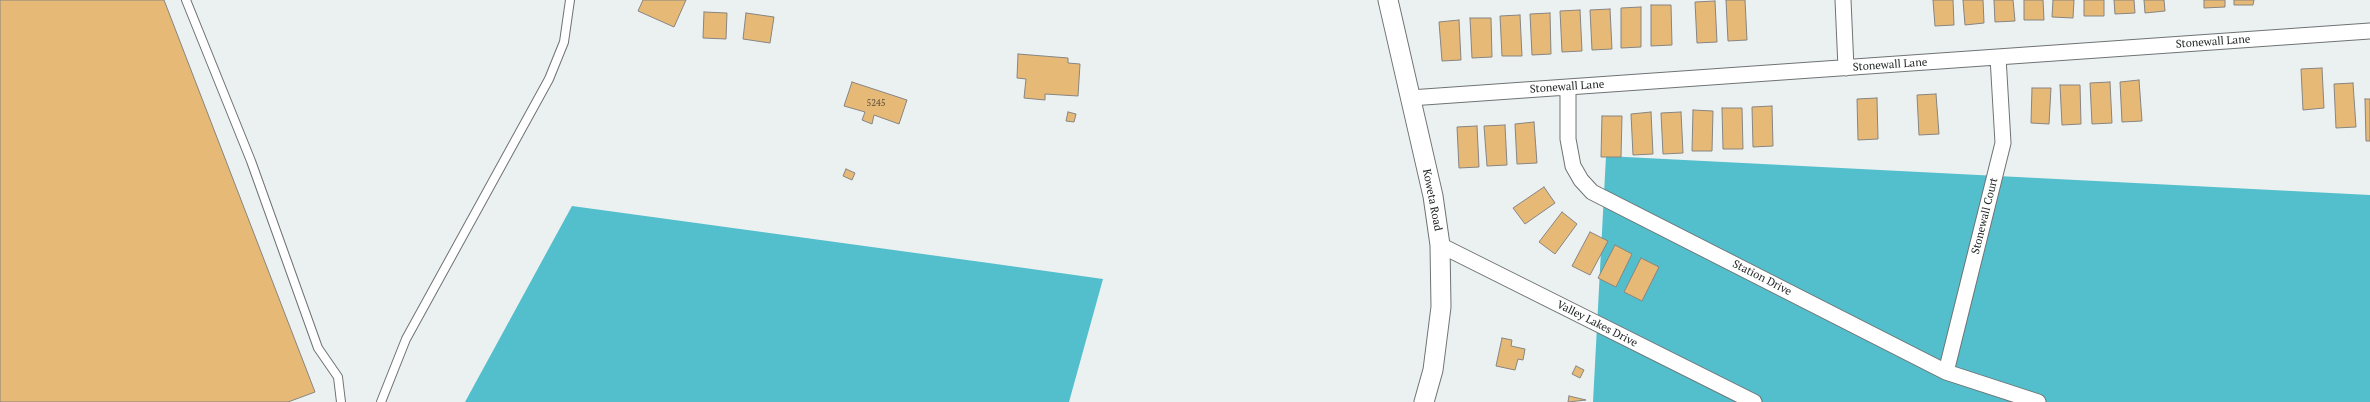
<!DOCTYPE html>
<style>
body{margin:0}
canvas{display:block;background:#ebf0f1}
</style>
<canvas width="2370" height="402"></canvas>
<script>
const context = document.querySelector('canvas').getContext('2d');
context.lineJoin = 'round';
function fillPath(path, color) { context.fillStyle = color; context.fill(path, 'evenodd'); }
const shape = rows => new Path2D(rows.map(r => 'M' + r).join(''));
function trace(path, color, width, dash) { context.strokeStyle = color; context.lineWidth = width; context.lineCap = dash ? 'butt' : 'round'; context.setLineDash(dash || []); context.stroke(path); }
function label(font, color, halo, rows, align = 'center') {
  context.font = font + ' "PT Serif",serif'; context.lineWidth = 3; context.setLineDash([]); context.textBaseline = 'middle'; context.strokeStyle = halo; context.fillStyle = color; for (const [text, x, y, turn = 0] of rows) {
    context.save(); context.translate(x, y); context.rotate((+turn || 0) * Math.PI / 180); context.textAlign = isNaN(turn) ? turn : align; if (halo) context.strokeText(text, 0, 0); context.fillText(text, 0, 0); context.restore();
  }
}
fillPath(shape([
 [1606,156,2370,195,2370,402,1593,402],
 [572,206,996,264,1103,279,1069,402,465,402]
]), '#53bfcc');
const building = shape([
 [0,0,164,0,315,392,288,402,0,402,0,0],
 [643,0,686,0,674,27,638,11,643,0],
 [1726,0,1745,0,1747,40,1728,41,1726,0],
 [1933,0,1953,0,1954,25,1935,26,1933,0],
 [1963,0,1983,0,1984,23,1965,25,1963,0],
 [1994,0,2013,0,2015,21,1995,22,1994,0],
 [2024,0,2043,0,2044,20,2024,20,2024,0],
 [2053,0,2074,0,2073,18,2052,17,2053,0],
 [2084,0,2104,0,2104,16,2084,16,2084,0],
 [2114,0,2134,0,2135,13,2115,14,2114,0],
 [2144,0,2164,0,2165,11,2145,13,2144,0],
 [2204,0,2225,0,2225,7,2204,8,2204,0],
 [2234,0,2254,0,2253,5,2234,5,2234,0],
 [1715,1,1717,42,1697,43,1695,2,1715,1],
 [1651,5,1671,5,1672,45,1651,46,1651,5],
 [1641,7,1641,47,1621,48,1621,8,1641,7],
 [1610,9,1612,49,1592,50,1590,10,1610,9],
 [1580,10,1582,51,1562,52,1560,11,1580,10],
 [704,12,727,13,726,39,703,38,704,12],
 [746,13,774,17,770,43,743,39,746,13],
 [1550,13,1551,54,1532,55,1530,14,1550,13],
 [1520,15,1522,56,1502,56,1500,16,1520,15],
 [1470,18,1491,18,1492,57,1472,58,1470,18],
 [1459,20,1461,60,1442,61,1439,22,1459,20],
 [1018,54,1068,58,1068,63,1080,64,1078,96,1045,94,1045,100,1024,98,1026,79,1017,78,1018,54],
 [2322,68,2324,108,2303,110,2301,69,2322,68],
 [2139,80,2142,121,2122,122,2120,82,2139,80],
 [852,82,907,100,899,124,874,115,872,124,862,120,865,112,844,106,852,82],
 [2110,82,2112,123,2092,124,2090,83,2110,82],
 [2353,83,2356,127,2336,128,2334,84,2353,83],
 [2060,85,2080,85,2081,124,2062,125,2060,85],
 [2032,88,2051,88,2049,124,2031,123,2032,88],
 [1936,94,1939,134,1919,135,1917,95,1936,94],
 [1877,98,1878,139,1858,140,1857,99,1877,98],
 [2365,99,2370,99,2370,141,2366,141,2365,99],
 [1772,106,1773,146,1753,147,1752,107,1772,106],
 [1722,108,1742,108,1743,149,1723,149,1722,108],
 [1693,110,1713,111,1712,151,1692,151,1693,110],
 [1068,112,1076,114,1074,122,1066,121,1068,112],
 [1651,112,1653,154,1633,155,1631,114,1651,112],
 [1681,112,1683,153,1663,154,1661,113,1681,112],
 [1602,116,1622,116,1621,157,1601,157,1602,116],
 [1534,122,1537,163,1517,164,1515,124,1534,122],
 [1505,125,1507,165,1487,166,1484,126,1505,125],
 [1477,126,1479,167,1459,168,1457,127,1477,126],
 [846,169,855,173,852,180,843,176,846,169],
 [1544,187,1555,203,1525,224,1513,208,1544,187],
 [1562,212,1577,224,1555,254,1539,242,1562,212],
 [1590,232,1608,241,1590,275,1572,266,1590,232],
 [1615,245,1632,254,1616,287,1598,278,1615,245],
 [1641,258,1659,267,1642,301,1624,292,1641,258],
 [1502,338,1512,340,1511,346,1525,349,1523,360,1518,359,1515,370,1496,366,1502,338],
 [1576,366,1584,370,1580,378,1572,374,1576,366],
 [1569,396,1586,400,1568,402,1569,396]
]);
fillPath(building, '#e7b976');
trace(building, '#878582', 1);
const service = shape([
 [186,0,251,161,318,348,338,377,341,402],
 [381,402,406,339,549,79,564,42,570,0]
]);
const minor = shape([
 [1843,0,1846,68],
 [1568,87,1568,139,1573,166,1581,180,1592,192,1946,372,2038,402],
 [1410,98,2370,31],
 [1440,245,1754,402],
 [1946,372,2003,143,1998,57]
]);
const tertiary = shape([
 [1388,0,1433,196,1440,245,1441,307,1433,370,1424,402]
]);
trace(service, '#6f7374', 10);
trace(minor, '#6f7374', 17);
trace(tertiary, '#6f7374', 21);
trace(service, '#fff', 8);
trace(minor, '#fff', 15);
trace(tertiary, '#fff', 19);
label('9px', '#564c3b', null, [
 ["5245",876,103]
]);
label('11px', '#252727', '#fff', [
 ["Stonewall Lane",2213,42,-4],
 ["Stonewall Lane",1890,65,-4],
 ["Stonewall Lane",1567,87,-4],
 ["Koweta Road",1432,200,79],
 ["Stonewall Court",1985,216,-76],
 ["Station Drive",1762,278,27],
 ["Valley Lakes Drive",1597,324,27]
]);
</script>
